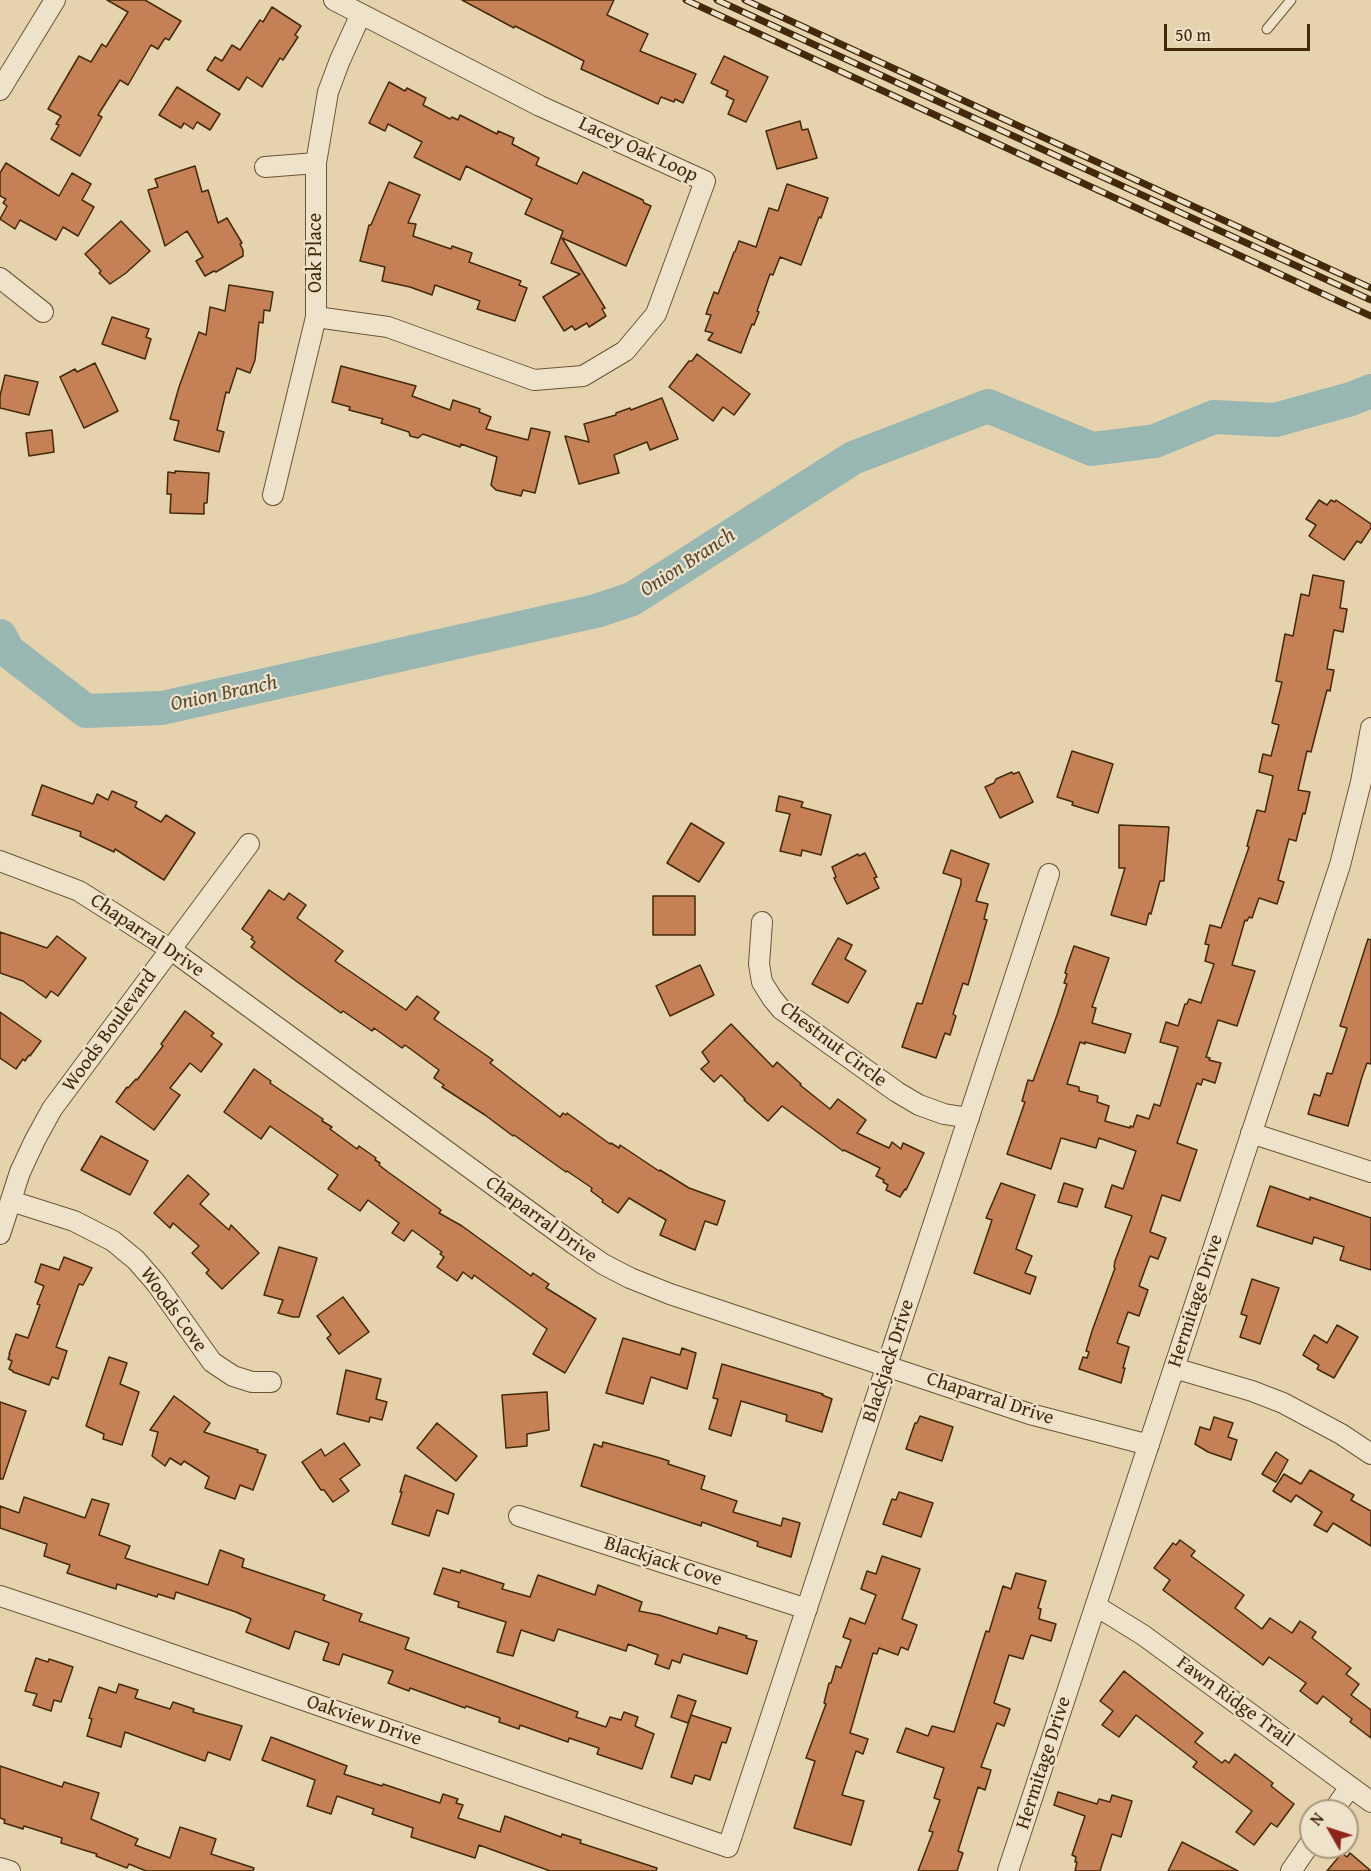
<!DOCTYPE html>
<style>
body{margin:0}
#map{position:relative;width:1371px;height:1871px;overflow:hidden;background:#e5d3ae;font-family:"Gentium Book Plus",serif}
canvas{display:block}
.north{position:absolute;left:1299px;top:1799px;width:60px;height:60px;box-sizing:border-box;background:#eee2ca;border:2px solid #aa987d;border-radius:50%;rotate:309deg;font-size:16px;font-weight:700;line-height:24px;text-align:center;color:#442909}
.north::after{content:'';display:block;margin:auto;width:21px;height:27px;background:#8f2418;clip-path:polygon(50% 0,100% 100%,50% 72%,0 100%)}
.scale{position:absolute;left:1164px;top:24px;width:146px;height:27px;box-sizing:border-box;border:3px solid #442909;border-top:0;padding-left:8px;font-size:18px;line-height:21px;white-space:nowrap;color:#442909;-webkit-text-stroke:4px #eee2ca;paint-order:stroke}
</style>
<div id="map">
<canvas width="1371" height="1871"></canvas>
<div class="north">N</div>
<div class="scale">50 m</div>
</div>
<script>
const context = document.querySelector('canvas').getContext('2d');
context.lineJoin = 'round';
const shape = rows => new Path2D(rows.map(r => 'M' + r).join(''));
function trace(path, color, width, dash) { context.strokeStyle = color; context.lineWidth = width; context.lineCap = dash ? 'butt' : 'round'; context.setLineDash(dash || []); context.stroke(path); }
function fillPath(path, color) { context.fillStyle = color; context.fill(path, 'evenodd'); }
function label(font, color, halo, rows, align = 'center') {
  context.font = font + ' "Gentium Book Plus",serif'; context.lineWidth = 4.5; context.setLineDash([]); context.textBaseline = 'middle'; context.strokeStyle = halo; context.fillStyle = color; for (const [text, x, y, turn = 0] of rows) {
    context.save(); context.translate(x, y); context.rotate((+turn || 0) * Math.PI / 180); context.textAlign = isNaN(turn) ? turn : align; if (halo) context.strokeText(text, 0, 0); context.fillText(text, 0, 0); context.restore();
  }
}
trace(shape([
 [0,636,8,651,86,711,162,708,596,611,632,599,853,458,988,406,1092,449,1155,441,1214,417,1275,420,1351,399,1371,391]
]), '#98b6b2', 34);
const building = shape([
 [107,0,145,0,181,21,169,40,165,38,158,49,151,45,128,85,120,80,98,115,102,117,80,156,51,139,59,125,56,124,61,116,48,109,79,56,91,62,102,44,106,47,128,12,107,0],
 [462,0,614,0,607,15,648,34,640,51,696,74,683,103,675,99,674,102,661,97,658,104,581,69,584,61,515,26,514,28,462,0],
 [272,7,301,26,295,35,298,37,283,60,280,58,262,87,247,77,239,90,207,70,215,57,222,61,232,45,240,50,260,20,263,22,272,7],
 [724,56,768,77,746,122,728,114,734,100,726,96,728,91,711,83,724,56],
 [389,82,405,91,407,88,426,98,423,105,450,119,452,117,458,120,460,115,497,134,498,131,514,138,512,144,539,158,536,165,564,178,577,184,583,172,643,200,644,203,651,206,626,266,562,238,605,308,602,309,606,316,589,327,587,323,575,330,572,326,564,331,543,297,580,274,551,263,563,231,525,214,532,199,466,166,460,180,414,157,422,142,388,124,385,131,369,123,389,82],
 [177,87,220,114,210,130,197,122,193,129,184,123,181,128,159,115,177,87],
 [800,121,802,130,808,129,817,158,777,169,766,131,800,121],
 [6,163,59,196,72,173,91,184,82,200,94,207,78,236,63,227,56,240,20,220,15,229,0,219,7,206,3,203,6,199,0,196,0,173,6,163],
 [195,166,202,192,208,190,218,223,227,218,242,243,240,244,243,250,243,256,216,272,214,271,205,276,196,261,203,257,187,231,165,246,148,190,158,187,155,179,195,166],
 [389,182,420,195,408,223,416,224,413,236,451,249,452,246,472,253,469,262,521,281,519,285,527,288,515,321,477,309,480,301,435,285,432,295,410,287,382,281,385,267,360,261,369,225,371,225,389,182],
 [787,184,828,198,821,218,819,217,801,265,780,257,773,275,770,274,757,311,759,312,754,325,752,324,741,353,708,340,713,333,705,331,711,315,706,314,714,292,718,294,734,252,735,252,739,241,756,247,769,208,778,211,787,184],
 [121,221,150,251,126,273,110,284,99,273,101,271,85,254,121,221],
 [229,285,273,292,270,311,264,310,263,323,259,322,255,360,250,373,237,368,229,393,226,392,217,430,224,432,219,452,174,440,179,421,170,419,179,387,199,332,206,335,210,307,225,311,229,285],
 [112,317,149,329,146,337,151,339,145,359,102,344,112,317],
 [697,354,750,394,734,415,723,407,713,421,669,387,689,361,692,361,697,354],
 [95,363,118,411,84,428,60,377,75,369,77,372,95,363],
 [341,366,416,386,412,396,450,410,453,400,480,409,479,412,491,417,486,429,528,440,531,428,550,432,535,493,523,490,521,496,496,490,491,485,497,457,461,444,460,447,423,434,418,438,410,436,409,432,381,423,383,419,349,410,350,407,332,402,341,366],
 [5,375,38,382,29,415,0,408,0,396,5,375],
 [662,398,678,439,650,450,647,442,614,455,619,473,579,484,565,436,589,442,584,424,616,415,616,413,630,408,631,410,662,398],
 [52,430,54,452,29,456,26,433,52,430],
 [175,471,209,473,207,503,204,503,204,514,170,513,171,494,167,494,168,472,175,473,175,471],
 [1319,500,1327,505,1331,500,1335,502,1336,500,1371,524,1371,528,1361,543,1357,541,1344,560,1309,536,1316,525,1306,519,1319,500],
 [1313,575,1344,581,1340,608,1347,609,1343,632,1334,630,1327,669,1334,670,1330,691,1327,690,1311,752,1307,751,1298,790,1310,792,1305,814,1303,813,1296,841,1289,839,1278,880,1284,882,1277,904,1259,898,1252,918,1249,917,1247,921,1245,920,1232,965,1255,971,1237,1026,1218,1020,1206,1057,1210,1058,1209,1060,1221,1063,1215,1083,1203,1079,1201,1085,1197,1083,1177,1143,1197,1150,1180,1201,1162,1195,1150,1232,1166,1238,1158,1259,1150,1256,1139,1286,1148,1290,1139,1316,1128,1312,1117,1343,1129,1347,1123,1368,1125,1368,1121,1383,1079,1369,1083,1357,1087,1358,1089,1352,1086,1351,1092,1331,1115,1268,1114,1267,1115,1261,1132,1216,1105,1207,1112,1185,1123,1189,1136,1151,1099,1138,1096,1148,1061,1138,1051,1169,1007,1154,1025,1102,1022,1101,1028,1080,1033,1081,1057,1015,1067,984,1064,983,1067,974,1065,973,1067,966,1074,946,1109,958,1092,1007,1096,1008,1092,1023,1131,1034,1125,1053,1085,1042,1085,1044,1080,1042,1067,1084,1079,1087,1079,1091,1098,1096,1097,1102,1109,1106,1105,1121,1130,1128,1130,1126,1133,1127,1137,1115,1149,1119,1154,1104,1160,1106,1178,1047,1160,1042,1166,1022,1178,1026,1185,1004,1187,1004,1189,999,1201,1003,1214,964,1205,961,1209,945,1205,944,1210,925,1221,928,1249,847,1247,846,1257,810,1265,812,1273,776,1259,772,1263,754,1271,756,1279,725,1272,723,1282,682,1276,681,1285,634,1293,636,1301,594,1309,596,1313,575],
 [1072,751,1113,764,1098,813,1072,805,1073,802,1057,797,1072,751],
 [1012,772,1013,774,1019,772,1033,802,1000,818,985,787,994,783,996,779,1012,772],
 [42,785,93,804,97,794,108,800,112,791,137,802,135,807,161,822,166,815,195,833,164,880,115,849,114,852,80,836,81,832,32,815,42,785],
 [779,796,803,802,801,807,831,815,821,855,802,850,801,856,780,851,790,814,776,811,779,796],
 [691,823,724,843,699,882,667,863,691,823],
 [1119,825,1169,827,1164,881,1160,881,1151,914,1149,913,1146,925,1111,915,1125,868,1119,868,1119,825],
 [951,850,989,864,976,901,988,904,984,919,987,920,968,985,963,983,953,1014,956,1016,950,1035,945,1033,936,1058,902,1047,917,1003,922,1004,961,884,961,879,943,873,951,850],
 [865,853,877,877,874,878,879,888,847,904,834,878,836,877,832,867,858,854,859,856,865,853],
 [269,890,284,900,289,893,306,905,297,918,343,951,335,961,406,1010,417,996,439,1012,434,1019,493,1060,490,1063,560,1117,563,1113,566,1115,567,1113,610,1144,611,1143,619,1148,620,1145,659,1171,660,1170,689,1188,725,1201,717,1225,705,1221,695,1250,660,1235,666,1220,629,1198,618,1213,602,1202,603,1200,591,1191,592,1188,567,1171,566,1172,514,1135,513,1136,485,1115,442,1087,444,1085,434,1078,439,1070,405,1045,402,1048,374,1028,372,1031,343,1011,341,1013,296,981,251,947,255,942,251,939,253,937,242,929,269,890],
 [653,896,695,896,695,935,653,935,653,896],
 [0,932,47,948,57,936,86,958,58,996,51,991,46,998,23,981,0,973,0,932],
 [838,938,852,945,845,959,866,971,848,1003,812,984,838,938],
 [1368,939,1371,940,1371,1064,1367,1063,1362,1077,1348,1126,1308,1114,1314,1094,1320,1096,1327,1073,1332,1074,1347,1028,1340,1026,1368,939],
 [700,965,714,995,670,1016,656,986,700,965],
 [185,1011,214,1033,211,1036,222,1044,201,1072,190,1063,170,1088,180,1095,154,1130,116,1102,127,1087,128,1088,136,1079,137,1080,163,1046,161,1044,185,1011],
 [0,1012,41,1041,30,1056,29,1055,25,1061,23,1059,16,1069,0,1058,0,1012],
 [731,1024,773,1067,777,1062,801,1084,800,1085,830,1109,838,1099,866,1120,857,1133,889,1148,892,1142,901,1149,903,1143,924,1153,906,1190,905,1189,900,1197,886,1190,888,1185,883,1182,884,1180,876,1176,880,1168,844,1150,843,1151,782,1106,768,1121,744,1100,745,1099,721,1075,714,1082,701,1069,709,1062,702,1052,731,1024],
 [254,1069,271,1081,270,1083,323,1119,322,1121,332,1127,330,1129,357,1149,359,1146,376,1158,375,1160,380,1163,379,1165,388,1172,441,1210,439,1213,462,1226,531,1276,533,1273,549,1284,546,1288,596,1319,565,1373,533,1354,547,1329,474,1275,472,1279,463,1272,457,1281,437,1267,444,1257,440,1254,442,1252,412,1230,404,1241,392,1233,399,1223,368,1200,360,1211,328,1189,338,1175,270,1126,261,1139,224,1112,254,1069],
 [101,1136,148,1161,130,1195,81,1170,101,1136],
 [188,1175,209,1194,200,1204,229,1230,231,1225,259,1253,222,1289,206,1273,209,1270,192,1253,199,1246,173,1223,170,1228,154,1213,188,1175],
 [1001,1183,1035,1195,1016,1249,1032,1256,1025,1273,1036,1277,1030,1294,974,1273,992,1220,986,1218,1001,1183],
 [1064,1183,1083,1189,1077,1207,1058,1202,1064,1183],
 [1270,1186,1310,1200,1310,1197,1371,1218,1371,1270,1340,1260,1344,1247,1314,1237,1312,1244,1257,1226,1270,1186],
 [279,1247,317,1258,299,1317,293,1317,278,1313,283,1300,264,1295,279,1247],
 [64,1257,92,1268,83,1285,79,1284,56,1347,67,1351,58,1379,52,1377,49,1385,13,1372,13,1371,9,1369,12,1361,8,1359,10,1354,9,1354,16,1334,28,1338,40,1305,37,1304,44,1286,35,1282,41,1264,59,1270,64,1257],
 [1252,1279,1279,1288,1260,1344,1240,1337,1247,1316,1241,1314,1252,1279],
 [343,1297,369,1332,339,1354,327,1338,331,1335,317,1316,343,1297],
 [1337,1325,1358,1337,1334,1378,1317,1369,1319,1365,1303,1355,1314,1335,1327,1343,1337,1325],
 [623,1338,680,1355,682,1348,696,1353,687,1389,651,1377,643,1404,606,1393,623,1338],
 [109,1357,127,1363,120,1384,139,1392,122,1445,103,1439,104,1434,86,1426,109,1357],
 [722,1364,823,1394,822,1395,832,1399,822,1432,786,1421,787,1415,741,1401,731,1436,709,1429,718,1399,713,1398,722,1364],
 [346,1370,381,1379,376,1399,387,1402,382,1420,370,1417,369,1422,337,1414,346,1370],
 [547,1392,549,1430,527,1434,527,1446,506,1448,502,1395,547,1392],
 [174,1396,210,1423,204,1432,258,1450,257,1452,266,1455,253,1490,240,1485,235,1499,205,1488,209,1477,184,1461,181,1465,170,1458,165,1466,152,1456,158,1432,150,1430,174,1396],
 [0,1402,26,1411,3,1479,0,1479,0,1402],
 [920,1416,953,1427,942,1461,906,1449,915,1423,917,1423,920,1416],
 [1214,1417,1233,1423,1228,1437,1237,1440,1231,1460,1208,1452,1195,1444,1200,1427,1210,1430,1214,1417],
 [437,1423,477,1456,456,1481,417,1448,437,1423],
 [603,1442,660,1458,669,1461,668,1464,705,1476,701,1489,737,1501,733,1512,781,1526,783,1518,800,1523,791,1557,757,1546,758,1542,702,1522,701,1526,581,1486,594,1444,602,1447,603,1442],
 [344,1443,360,1465,340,1479,349,1491,333,1502,324,1490,321,1490,302,1462,321,1449,325,1456,344,1443],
 [1276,1452,1288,1460,1276,1482,1262,1474,1276,1452],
 [1310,1470,1354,1495,1351,1500,1371,1511,1371,1546,1333,1523,1327,1532,1314,1525,1322,1512,1296,1495,1291,1502,1273,1491,1284,1474,1301,1484,1310,1470],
 [405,1475,454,1494,448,1514,437,1510,429,1536,392,1524,402,1492,400,1492,405,1475],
 [899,1492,933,1503,921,1537,883,1524,892,1499,896,1500,899,1492],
 [24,1497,85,1518,92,1499,109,1504,99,1535,130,1546,125,1558,208,1585,220,1550,244,1559,242,1567,325,1595,323,1600,362,1614,359,1621,409,1638,405,1649,578,1712,576,1717,606,1727,610,1717,621,1720,624,1712,638,1717,635,1726,654,1734,642,1769,597,1754,599,1748,569,1738,568,1742,520,1725,519,1729,499,1722,500,1718,466,1706,465,1708,410,1688,409,1691,388,1683,393,1671,343,1654,339,1665,323,1660,329,1643,295,1631,289,1649,246,1632,251,1619,236,1612,176,1592,174,1599,158,1594,157,1597,117,1584,116,1589,67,1573,70,1565,44,1556,47,1544,0,1528,0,1506,19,1513,24,1497],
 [1180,1540,1195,1551,1191,1556,1244,1595,1235,1608,1262,1629,1270,1618,1292,1633,1300,1621,1316,1632,1312,1638,1351,1668,1346,1674,1359,1684,1351,1695,1371,1710,1371,1738,1350,1722,1352,1719,1323,1696,1317,1704,1300,1691,1306,1683,1269,1657,1263,1665,1163,1590,1170,1580,1154,1568,1173,1543,1176,1545,1180,1540],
 [882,1556,920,1569,902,1619,917,1625,908,1650,901,1647,898,1655,879,1648,877,1654,873,1653,850,1733,868,1739,863,1754,856,1751,842,1795,864,1801,851,1845,794,1828,815,1761,806,1758,826,1704,824,1703,829,1683,831,1683,836,1666,841,1668,851,1640,843,1637,850,1618,865,1624,876,1595,861,1589,867,1571,876,1574,882,1556],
 [443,1568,460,1573,461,1570,504,1584,502,1589,530,1597,538,1575,595,1595,598,1585,642,1602,639,1611,659,1615,717,1634,719,1627,747,1636,746,1638,757,1641,747,1674,683,1654,680,1663,672,1660,669,1669,655,1664,658,1655,628,1644,626,1651,558,1629,554,1641,521,1630,513,1656,497,1652,506,1622,458,1607,459,1602,434,1594,443,1568],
 [1016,1573,1046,1581,1038,1608,1041,1609,1039,1619,1056,1624,1051,1641,1031,1635,1023,1659,1009,1655,994,1703,1010,1709,1004,1726,997,1723,981,1767,991,1770,985,1790,978,1787,958,1851,963,1853,957,1871,918,1871,933,1832,929,1831,940,1800,934,1798,944,1768,897,1752,906,1728,928,1736,932,1726,954,1732,986,1631,989,1632,1003,1586,1011,1589,1016,1573],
 [36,1658,48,1662,49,1659,73,1667,61,1702,54,1700,51,1711,33,1705,37,1694,25,1691,36,1658],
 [1124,1671,1203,1733,1195,1742,1222,1763,1225,1760,1229,1763,1235,1754,1273,1783,1271,1786,1294,1804,1277,1827,1271,1823,1254,1845,1236,1832,1252,1811,1193,1767,1197,1762,1136,1715,1119,1737,1102,1725,1113,1711,1100,1701,1124,1671],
 [119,1684,138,1690,135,1698,170,1709,173,1702,194,1709,193,1712,242,1726,230,1760,208,1752,205,1761,125,1732,121,1747,87,1736,92,1719,89,1718,99,1687,116,1693,119,1684],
 [678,1695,696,1701,688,1723,671,1717,678,1695],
 [691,1715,731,1728,726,1743,722,1742,710,1780,695,1775,692,1784,671,1777,691,1715],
 [271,1737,347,1766,344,1774,382,1786,383,1784,440,1803,443,1794,458,1799,456,1803,463,1805,458,1818,500,1832,505,1816,561,1837,562,1834,581,1840,580,1843,657,1868,656,1871,550,1871,479,1845,475,1858,411,1837,413,1828,372,1814,374,1809,337,1796,331,1814,307,1806,315,1780,262,1760,271,1737],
 [0,1766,62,1787,64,1782,99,1793,91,1819,138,1839,135,1845,170,1858,180,1827,216,1839,211,1854,254,1868,253,1871,146,1871,129,1864,127,1868,96,1856,97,1854,61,1843,62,1838,24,1826,23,1829,4,1823,5,1820,0,1818,0,1766],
 [1058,1792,1097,1804,1099,1799,1110,1802,1112,1795,1132,1801,1121,1837,1112,1834,1100,1871,1075,1871,1077,1862,1075,1862,1076,1857,1072,1855,1085,1816,1054,1805,1058,1792],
 [1182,1842,1238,1871,1168,1871,1182,1842],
 [1342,1853,1347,1857,1350,1853,1371,1871,1327,1871,1342,1853]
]);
fillPath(building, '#c58056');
trace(building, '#442909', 1.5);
const lane = shape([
 [1267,29,1291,0]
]);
const street = shape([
 [0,90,55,0],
 [265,167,316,163],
 [0,278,43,312],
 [316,317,388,327,534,380,583,376,625,351,656,314,705,181,540,106,334,0],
 [273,495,316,317,316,163,328,92,340,60,361,14],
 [0,861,79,891,170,949,574,1244,603,1264,630,1278,670,1294,1030,1414,1149,1445],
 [762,922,759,964,762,982,772,998,781,1009,897,1092,919,1105,944,1114,969,1118],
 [1251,1133,1371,1172],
 [11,1201,74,1221,113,1241,136,1260,156,1283,212,1362,233,1376,252,1382,271,1382],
 [0,1234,20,1172,35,1140,52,1109,249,844],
 [1174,1368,1252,1391,1283,1403,1341,1434,1371,1454],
 [519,1516,807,1609],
 [0,1596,84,1624,728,1847,1049,874],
 [1096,1606,1143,1635,1371,1802],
 [1333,1811,1350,1787],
 [0,1868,10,1871],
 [1008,1871,1340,865,1361,782,1371,728],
 [1291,1871,1311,1842]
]);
trace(lane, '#6c5432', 11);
trace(street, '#6c5432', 22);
trace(lane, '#eee2ca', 9);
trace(street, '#eee2ca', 20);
const rail = shape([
 [686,0,1371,316],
 [717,0,1371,300],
 [745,0,1371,288]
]);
trace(rail, '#442909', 7);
trace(rail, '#eee2ca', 4.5, [14]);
label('20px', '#442909', '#eee2ca', [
 ["Lacey Oak Loop",638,150,25],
 ["Oak Place",316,253,-90],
 ["Chaparral Drive",147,936,34],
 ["Woods Boulevard",110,1031,-54],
 ["Chestnut Circle",833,1045,37],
 ["Chaparral Drive",541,1220,36],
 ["Hermitage Drive",1196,1301,-72],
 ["Woods Cove",173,1310,54],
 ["Blackjack Drive",889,1361,-72],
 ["Chaparral Drive",990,1399,18],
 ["Blackjack Cove",663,1562,18],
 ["Fawn Ridge Trail",1235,1702,36],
 ["Oakview Drive",364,1721,19],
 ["Hermitage Drive",1044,1763,-72]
]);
label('italic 21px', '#594c33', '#eee2ca', [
 ["Onion Branch",688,563,-33],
 ["Onion Branch",224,694,-12]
]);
</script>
